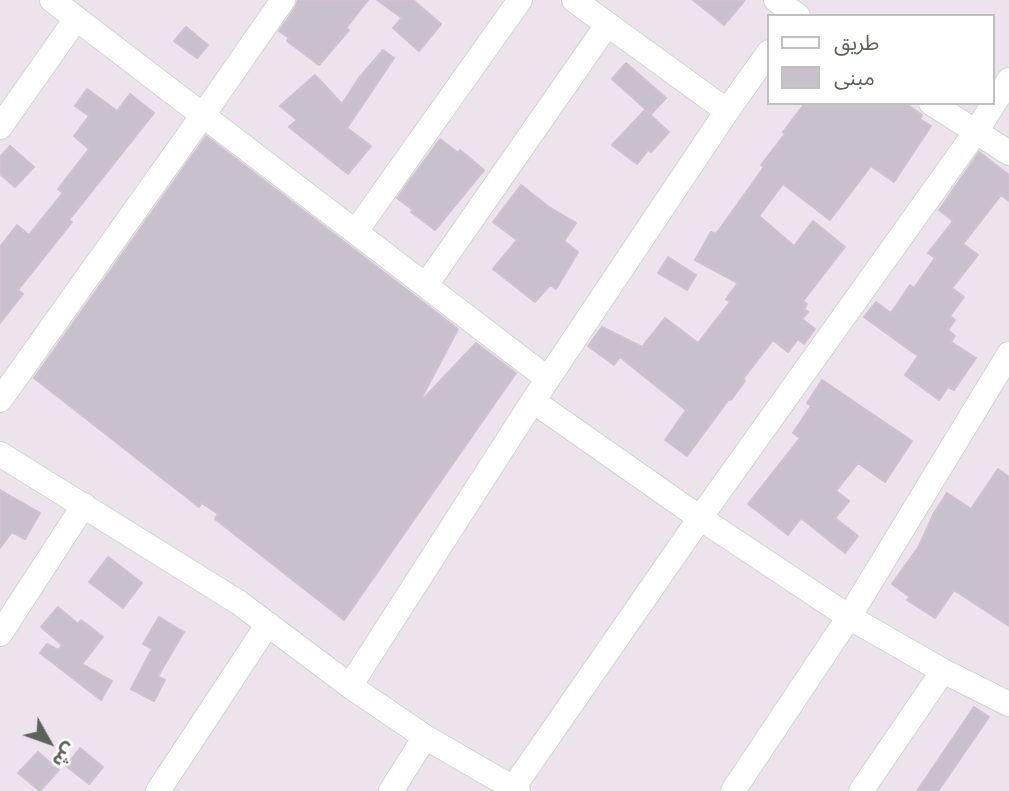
<!DOCTYPE html>
<meta charset="utf-8">
<style>
body{margin:0}
#map{position:relative;width:1009px;height:791px;overflow:hidden;background:#ece3ed;font-family:Manrope,"Noto Sans Arabic",sans-serif}
canvas{display:block}
.legend{position:absolute;left:767px;top:14px;width:228px;height:91px;box-sizing:border-box;background:#fff;border:2px solid #bec1bd;margin:0;padding:9px 12px;list-style:none;font-size:21px;color:#5d635b}
.legend li{display:flex;align-items:center;gap:14px;height:35px}
.legend b{width:35px;border:2px solid #bec1bd}
.north{position:absolute;left:14px;top:707px;width:70px;height:70px;-webkit-text-stroke:5px #fff;paint-order:stroke;rotate:130deg;font-size:19px;font-weight:700;line-height:28px;text-align:center;color:#5d635b}
.north::after{content:'';display:block;margin:auto;width:24px;height:32px;background:#5d635b;clip-path:polygon(50% 0,100% 100%,50% 72%,0 100%)}
</style>
<div id="map">
<canvas width="1009" height="791"></canvas>
<ul class="legend">
<li><b style="height:9px;background:#fff"></b>طريق</li>
<li><b style="height:19px;background:#c8c1cb"></b>مبنى</li>
</ul>
<div class="north">ش</div>
</div>
<script>
const context = document.querySelector('canvas').getContext('2d');
context.lineJoin = 'round';
function fillPath(path, color) { context.fillStyle = color; context.fill(path, 'evenodd'); }
const shape = rows => new Path2D(rows.map(r => 'M' + r).join(''));
function trace(path, color, width, dash) { context.strokeStyle = color; context.lineWidth = width; context.lineCap = dash ? 'butt' : 'round'; context.setLineDash(dash || []); context.stroke(path); }
const building = shape([
 [298,0,368,0,346,28,349,30,319,65,287,41,289,38,279,31,295,8,298,0],
 [377,0,413,0,441,24,419,51,393,28,402,18,377,0],
 [693,0,745,0,724,25,693,0],
 [186,27,208,45,197,58,174,41,186,27],
 [383,50,394,58,347,128,371,146,348,174,289,127,297,120,280,106,315,75,342,104,359,78,383,50],
 [626,63,666,98,651,114,612,79,626,63],
 [87,89,117,111,130,94,154,113,69,220,72,222,18,290,23,294,0,323,0,247,17,225,29,235,63,193,58,189,89,149,74,136,89,116,75,106,87,89],
 [805,103,905,103,922,115,920,119,931,126,894,182,871,166,830,220,783,184,759,216,794,246,813,221,845,247,803,301,807,304,804,309,808,312,802,319,815,329,804,344,798,339,788,352,773,340,743,379,745,381,731,400,729,399,687,456,665,440,686,410,620,357,614,365,588,346,602,327,642,347,665,318,698,343,730,302,726,299,738,283,695,260,711,232,716,234,764,167,761,165,785,134,783,132,805,103],
 [645,110,669,132,651,152,648,150,637,164,612,145,645,110],
 [206,136,458,329,422,397,424,398,476,343,516,373,344,620,215,519,218,514,202,503,199,507,34,378,206,136],
 [440,139,458,153,460,150,484,170,435,230,411,212,413,210,397,198,440,139],
 [10,146,34,167,15,187,0,174,0,157,10,146],
 [979,152,1009,175,1009,201,1001,195,963,244,978,255,952,288,964,297,950,316,955,320,948,330,955,336,951,342,976,358,954,390,948,387,939,400,905,375,918,356,864,317,876,302,891,313,910,285,914,288,935,258,928,253,953,221,939,210,979,152],
 [521,185,549,207,576,223,564,241,578,252,556,289,550,285,535,302,493,269,517,240,493,222,521,185],
 [668,257,696,275,687,290,658,273,668,257],
 [822,380,912,441,885,482,858,463,836,491,849,501,835,518,858,536,845,553,801,518,788,535,748,504,800,438,793,433,811,406,807,403,822,380],
 [998,469,1009,477,1009,626,954,590,935,618,907,600,910,597,892,584,919,546,934,513,947,493,971,509,998,469],
 [0,490,40,513,25,539,12,532,0,548,0,490],
 [108,557,142,583,123,608,89,582,108,557],
 [58,607,78,624,81,620,103,637,82,664,112,681,101,700,40,653,47,644,58,650,62,645,41,627,58,607],
 [159,617,184,632,158,676,165,680,154,701,131,689,152,649,143,644,159,617],
 [974,707,989,717,938,791,917,791,974,707],
 [80,748,103,767,89,784,66,766,80,748],
 [38,752,59,770,40,791,18,773,38,752]
]);
fillPath(building, '#c8c1cb');
trace(building, '#cfc1d2', 2);
const minor = shape([
 [52,0,548,379],
 [574,0,727,111],
 [776,0,798,16],
 [931,103,1009,153],
 [0,127,76,19],
 [356,231,520,0],
 [426,285,607,25],
 [0,400,203,115,283,0],
 [533,401,700,518,849,617,943,671,1009,704],
 [0,454,238,602,350,686,425,737,518,791],
 [0,634,84,505],
 [350,686,533,401,727,111,769,52],
 [513,788,700,518,975,133,1009,80],
 [158,791,268,624],
 [391,791,425,737],
 [733,791,849,617,1009,354],
 [861,791,943,671]
]);
trace(minor, '#d0d5ce', 26);
trace(minor, '#fff', 24);
</script>
